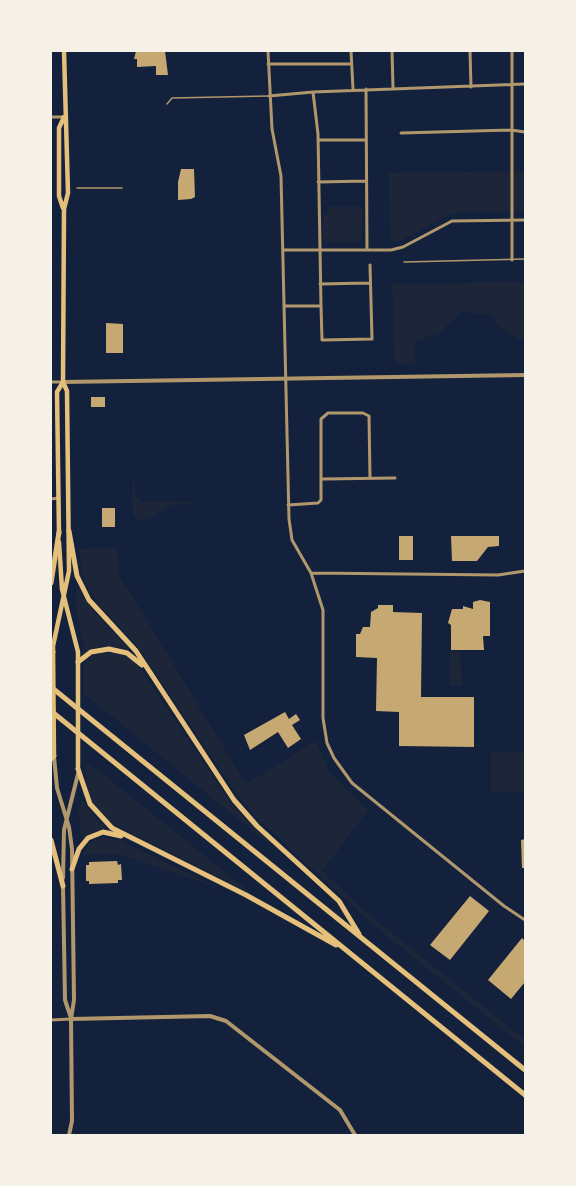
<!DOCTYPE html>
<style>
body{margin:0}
#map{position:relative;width:576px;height:1186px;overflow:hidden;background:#14213d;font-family:Helvetica,sans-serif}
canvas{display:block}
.frame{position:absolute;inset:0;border:52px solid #f6f1e7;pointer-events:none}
</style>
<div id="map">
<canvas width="576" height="1186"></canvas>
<div class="frame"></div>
</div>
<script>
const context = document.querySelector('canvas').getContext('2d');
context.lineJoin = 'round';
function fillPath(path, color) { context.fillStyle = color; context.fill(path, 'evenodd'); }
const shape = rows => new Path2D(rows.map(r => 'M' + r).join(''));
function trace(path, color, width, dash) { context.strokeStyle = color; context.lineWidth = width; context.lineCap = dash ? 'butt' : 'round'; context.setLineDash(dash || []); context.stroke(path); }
fillPath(shape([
 [525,171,525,211,452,213,400,241,390,242,389,173],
 [328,207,362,207,362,242,323,242,323,215,328,214],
 [525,282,525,339,518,339,503,330,491,315,462,312,440,332,414,342,415,364,395,363,392,284],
 [132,482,135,483,135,497,140,498,141,501,192,502,189,504,172,505,148,519,138,520,133,514],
 [117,548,118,573,246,784,316,741,329,772,368,810,322,871,365,911,525,1040,525,1047,370,922,254,815,235,792,137,646,100,606,88,589,82,572,79,549],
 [77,586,90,607,130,650,110,645,85,651,75,604],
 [103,652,122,654,134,660,233,806,279,852,84,694,84,665,90,656],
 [450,652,460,652,462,686,450,686],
 [491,752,525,752,525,792,491,792],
 [85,762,108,778,252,894,107,821,88,797],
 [82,799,94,817,106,828,82,839,78,811],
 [100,837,121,841,222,889,118,854,82,855,88,846,87,844]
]), '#1d2539');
fillPath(shape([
 [136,51,165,51,168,75,156,75,156,66,137,67,137,59,134,59],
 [181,169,194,169,195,197,191,199,178,200,178,182],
 [106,323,123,324,123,353,106,353],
 [91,397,105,397,105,407,91,407],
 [102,508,115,508,115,527,102,527],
 [399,536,413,536,413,560,399,560],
 [451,536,499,536,499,546,488,547,477,561,452,561],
 [480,600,490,602,490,636,483,636,484,650,451,650,451,625,448,623,452,609,463,609,463,606,473,609,473,602],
 [378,605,393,605,393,612,422,613,421,697,474,697,474,747,399,746,399,712,376,711,377,658,356,657,356,634,360,634,363,627,370,627,371,612,378,608],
 [285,712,289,719,296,714,300,720,292,725,301,739,288,748,278,732,250,750,244,735],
 [525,839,525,868,522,868,521,840],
 [117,861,118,865,121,864,122,880,118,880,118,883,89,884,89,881,86,881,86,865,89,865,89,862],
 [470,896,489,911,450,960,430,945],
 [522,938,525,941,525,982,511,999,488,980]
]), '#c6a872');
trace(shape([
 [167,104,172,98,268,96],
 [77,188,122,188],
 [404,262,525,259]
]), '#b1986c', 1.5);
trace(shape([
 [268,51,272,129,281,176,289,519,292,540,311,573,323,610,323,718,327,743,334,758,352,783,504,906,525,920],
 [351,51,353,89],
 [392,51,393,88],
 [470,51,471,87],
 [268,64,351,64],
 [366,89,367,249],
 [313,92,525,84],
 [269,96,313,92,318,134,321,306],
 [51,117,64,117],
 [401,133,511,130,525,132],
 [318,140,366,140],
 [318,182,366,181],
 [283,250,391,250,403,247,452,221,525,220],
 [512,260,512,51],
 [320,284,369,283],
 [284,306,321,306,322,340,372,339,370,265],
 [51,382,63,382],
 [323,479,395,478],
 [51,499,59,498],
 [288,505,318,503,321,500,321,419,328,413,363,413,369,416,370,478],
 [311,573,498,575,525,571],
 [51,1020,71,1019]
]), '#b1986c', 3);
trace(shape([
 [63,382,525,375],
 [54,757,57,788,69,827,72,849,74,1000,71,1019,72,1121,69,1135],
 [63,878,64,830,78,774],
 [63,886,65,1000,71,1018],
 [71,1019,210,1016,226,1021,340,1110,355,1135]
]), '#b1986c', 4);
trace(shape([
 [63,208,59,196,59,128,64,117],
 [59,534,57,392,63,382],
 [59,542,62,589,78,652,78,769],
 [54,756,53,646,69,571,67,391,63,382,64,209,68,193,64,51]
]), '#e5c07b', 4.5);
trace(shape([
 [69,531,77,576,89,600,136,651,234,800,257,826,339,901,359,934],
 [51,583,59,532],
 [51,646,53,652],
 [78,662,91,652,109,649,127,653,142,665],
 [51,687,525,1070],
 [51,711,525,1095],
 [51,759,54,756],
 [78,769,90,804,112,828,246,895,336,945],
 [51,840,63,886],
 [72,869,79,849,88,838,103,832,121,836]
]), '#e5c07b', 5);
</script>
